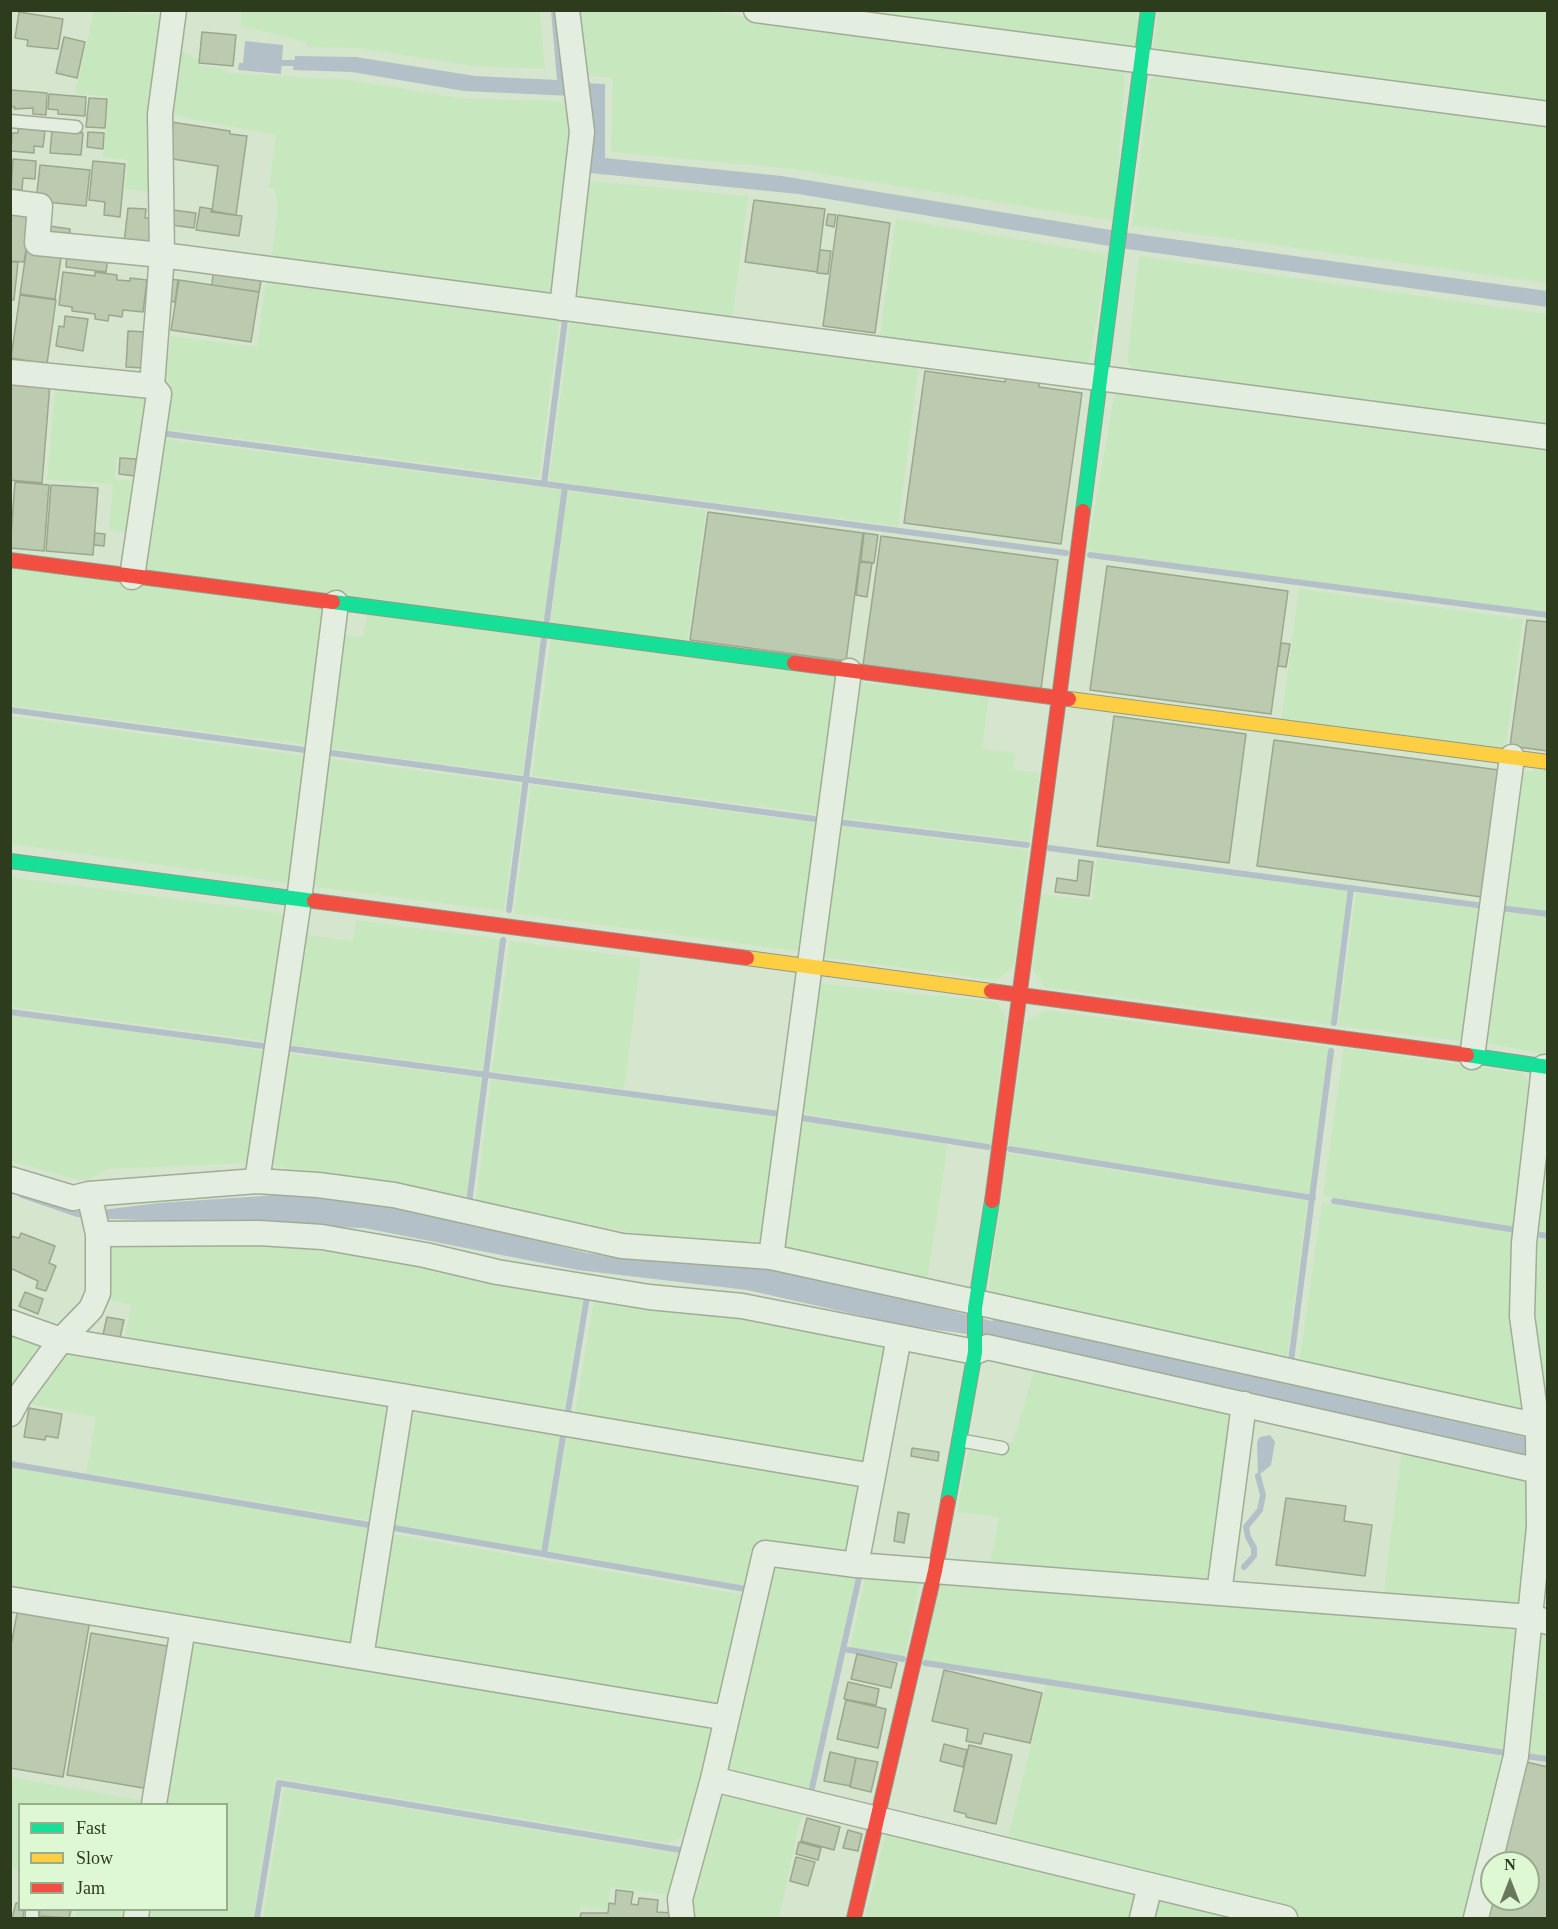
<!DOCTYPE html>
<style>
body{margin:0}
#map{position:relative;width:1558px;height:1929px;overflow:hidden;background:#d6e6ce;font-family:"Times New Roman",serif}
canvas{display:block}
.frame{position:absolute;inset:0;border:12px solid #2e3c1e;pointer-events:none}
.legend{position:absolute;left:18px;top:1803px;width:210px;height:108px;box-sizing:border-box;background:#dff8d4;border:2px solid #98ad8b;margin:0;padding:8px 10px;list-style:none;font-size:18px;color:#2e3c1e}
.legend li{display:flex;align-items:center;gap:12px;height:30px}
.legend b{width:30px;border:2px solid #98ad8b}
.north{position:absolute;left:1480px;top:1851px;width:60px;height:60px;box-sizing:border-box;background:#dff8d4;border:2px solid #98ad8b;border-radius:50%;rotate:0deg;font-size:16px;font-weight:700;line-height:24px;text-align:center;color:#2e3c1e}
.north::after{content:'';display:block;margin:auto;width:21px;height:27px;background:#69785c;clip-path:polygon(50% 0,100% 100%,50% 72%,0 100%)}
</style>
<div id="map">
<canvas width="1558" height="1929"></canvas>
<div class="frame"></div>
<ul class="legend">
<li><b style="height:8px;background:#16e098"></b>Fast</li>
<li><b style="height:8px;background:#ffcf43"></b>Slow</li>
<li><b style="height:8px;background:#f24e42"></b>Jam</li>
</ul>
<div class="north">N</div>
</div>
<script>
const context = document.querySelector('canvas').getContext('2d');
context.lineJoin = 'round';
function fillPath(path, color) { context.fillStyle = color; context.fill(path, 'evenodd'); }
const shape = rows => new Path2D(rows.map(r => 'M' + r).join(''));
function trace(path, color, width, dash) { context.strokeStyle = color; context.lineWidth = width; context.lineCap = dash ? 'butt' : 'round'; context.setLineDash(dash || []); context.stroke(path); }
fillPath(shape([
 [242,10,540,11,545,69,472,66,358,48,307,47,305,42,240,26],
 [94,11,163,15,154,192,125,189,128,160,103,157,109,97,75,93],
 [573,11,702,11,1126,64,1114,221,793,169,611,152,613,78,580,74],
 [800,11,1140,11,1135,49],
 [1158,11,1547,11,1547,108,1166,57,1153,49],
 [173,48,198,60,199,65,219,68,229,73,348,80,461,98,573,102,560,300,271,261,278,208,275,189,269,188,276,135,165,114],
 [1160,69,1547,120,1547,283,1132,225,1150,80],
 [589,181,748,196,732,322,573,301],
 [896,219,1108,254,1089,362,1080,369,879,342],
 [1139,256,1547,314,1547,428,1144,376,1127,363],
 [267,276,560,315,539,478,158,428,171,336,257,347],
 [571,317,919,364,898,526,549,481],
 [56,379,150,390,146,459,117,458,115,479,142,482,134,534,109,530,113,484,47,480],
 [1115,391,1547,445,1547,612,1087,551],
 [157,438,562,490,544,626,141,573],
 [567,491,706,510,687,646,550,627],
 [11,566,328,608,314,746,11,706],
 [1299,589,1523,619,1505,752,1281,723],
 [367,614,541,638,522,775,325,748,338,635,363,637],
 [551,638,842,677,823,815,532,776],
 [852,682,989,693,982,749,1015,753,1013,770,1039,773,1030,841,835,817],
 [11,716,313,757,289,883,11,844],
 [323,758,521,784,504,911,317,887,308,875],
 [1547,768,1547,912,1496,906,1514,774],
 [531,785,822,824,806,943,796,951,514,913],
 [833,825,1028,850,1014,966,996,980,821,957],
 [1097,859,1348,891,1331,1025,1044,987,1032,968,1041,894,1092,900],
 [11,877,289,914,272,1042,11,1007],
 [1356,893,1487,910,1471,1030,1460,1041,1338,1026],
 [1495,911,1547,917,1547,1055,1483,1042],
 [356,920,500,939,482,1070,285,1044,301,934,353,941],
 [510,941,641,958,624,1089,492,1071],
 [812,983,997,1002,1006,1017,991,1144,794,1112],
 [1045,1010,1330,1047,1310,1194,1008,1145,1025,1023],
 [10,1015,270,1051,250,1163,107,1169,88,1180,79,1180,11,1161],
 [1344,1048,1522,1073,1533,1088,1518,1227,1323,1196],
 [283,1053,482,1078,466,1205,339,1176,273,1166,269,1160],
 [491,1079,783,1118,767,1241,696,1241,649,1236,476,1202],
 [1547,1106,1547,1232,1533,1229],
 [794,1120,948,1144,926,1286,785,1252,776,1241],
 [1007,1153,1308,1201,1286,1362,995,1296,989,1287],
 [1322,1203,1516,1233,1525,1411,1299,1365],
 [1532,1237,1547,1240,1547,1414,1532,1328],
 [108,1242,323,1244,584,1293,563,1418,124,1344,131,1305,105,1299],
 [595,1294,740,1311,892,1343,870,1469,574,1419],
 [10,1329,41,1344,11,1385,10,1385],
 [69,1346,392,1401,378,1522,86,1473,96,1417,24,1403],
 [1036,1364,1237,1408,1216,1585,990,1566,999,1517,957,1512,968,1452,976,1448,1005,1451,1006,1443,1013,1442],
 [406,1408,562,1429,542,1551,387,1525],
 [568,1430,869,1480,853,1560,762,1546,752,1587,547,1551],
 [1402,1450,1533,1481,1523,1605,1383,1597],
 [10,1467,376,1529,357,1646,11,1594],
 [386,1533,751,1596,725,1711,372,1654],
 [769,1558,857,1570,807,1797,726,1777],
 [867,1571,921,1577,905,1657,850,1648],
 [941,1580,1514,1623,1520,1631,1508,1750,923,1660],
 [1537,1630,1547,1630,1547,1756,1524,1753],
 [188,1640,713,1721,719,1731,690,1825,680,1838,667,1843,276,1778,253,1918,142,1918,143,1910,226,1910,226,1804,160,1804],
 [1046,1685,1505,1757,1467,1918,1302,1918,1006,1845],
 [10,1777,149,1802,149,1804,20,1804,19,1868,11,1866],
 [284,1788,687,1855,676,1896,611,1887,607,1910,580,1907,578,1918,263,1918],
 [721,1791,802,1812,779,1918,688,1918,688,1901],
 [886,1831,1143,1895,1137,1918,865,1918],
 [1153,1897,1240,1918,1148,1918],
 [77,1910,132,1910,130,1918,76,1918]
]), '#c7e7be');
fillPath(shape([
 [551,11,558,11,583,83,605,84,605,158,782,176,1129,233,1547,291,1547,307,1127,249,798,194,590,173,590,100,572,96,464,91,352,72,293,70,295,56,356,57,475,76,557,80],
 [245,41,283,45,281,74,238,70,239,63,243,63],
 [276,1195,398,1204,587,1253,633,1260,789,1270,992,1321,997,1317,1547,1442,1547,1459,990,1337,907,1326,747,1290,578,1270,364,1228,87,1218,85,1212,159,1203],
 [1270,1435,1275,1442,1271,1465,1258,1476,1257,1442,1260,1437]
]), '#b4c0c7');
trace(shape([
 [279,63,302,63],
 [160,433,1066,553],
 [544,484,565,320],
 [1090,555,1548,615],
 [547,620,565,487],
 [10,710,312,751],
 [324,752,822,820],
 [837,822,1027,845],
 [1049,848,1484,906],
 [1500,908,1548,914],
 [509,910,544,639],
 [10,1012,271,1047],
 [1334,1023,1351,888],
 [285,1048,780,1114],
 [796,1117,988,1147],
 [1010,1149,1313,1198],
 [22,1195,77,1214,87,1214],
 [1334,1201,1516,1230],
 [469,1203,503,940],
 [1536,1234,1548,1236],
 [1291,1361,1331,1051],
 [567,1417,587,1297],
 [10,1464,375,1526],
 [388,1527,751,1590],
 [544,1554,564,1430],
 [1244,1567,1254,1556,1254,1548,1248,1537,1246,1527,1260,1510,1263,1495,1258,1476],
 [843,1649,903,1659],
 [925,1663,1506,1753],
 [1525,1756,1548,1759],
 [810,1797,860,1573],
 [257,1918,279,1783,686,1851,687,1849]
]), '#b4c0c7', 6);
const building = shape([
 [19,12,63,19,58,49,27,46,28,40,15,38,19,12],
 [202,32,236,35,233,66,199,63,202,32],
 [64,37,85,42,77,78,56,73,64,37],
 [11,90,47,93,46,115,33,114,33,108,14,109,15,107,10,106,11,90],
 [49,94,86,97,85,116,58,114,58,110,48,109,49,94],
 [89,98,107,99,105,128,86,127,89,98],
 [171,122,230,131,230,134,247,136,236,215,212,211,218,166,166,158,171,122],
 [18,128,45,131,43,147,34,146,34,153,11,151,12,133,18,133,18,128],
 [52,130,83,133,81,155,50,153,52,130],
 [88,132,104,133,103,149,87,147,88,132],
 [13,159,36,161,35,179,23,178,22,190,11,189,13,159],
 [93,161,125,164,120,217,104,215,105,202,89,200,93,161],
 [40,165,90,170,86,206,36,201,40,165],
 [754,200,825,209,817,272,745,262,754,200],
 [10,206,33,209,24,262,10,261,10,206],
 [200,207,212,209,211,212,242,216,239,236,196,230,200,207],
 [128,208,146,209,145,218,152,218,150,246,124,243,128,208],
 [173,210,196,213,194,228,171,225,173,210],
 [828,214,836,215,834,227,826,225,828,214],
 [838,215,890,223,875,333,823,326,838,215],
 [42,225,70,229,69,242,40,238,42,225],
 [27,246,62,251,55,299,20,294,27,246],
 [820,250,831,251,828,274,817,273,820,250],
 [67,252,108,257,106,272,66,267,67,252],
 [10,262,18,262,14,300,10,299,10,262],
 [63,272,95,276,95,272,117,275,117,280,130,281,130,278,147,280,143,312,123,310,122,317,109,315,108,321,95,319,95,314,72,311,72,307,59,305,63,272],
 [213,274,261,281,259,292,212,285,213,274],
 [168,279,178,280,175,302,165,300,168,279],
 [179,280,259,292,251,342,171,330,179,280],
 [20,295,56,300,47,364,11,358,20,295],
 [65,316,88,319,83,351,56,346,59,326,64,327,65,316],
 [128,331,146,332,144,368,126,367,128,331],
 [925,371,1005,382,1006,378,1039,382,1039,387,1082,393,1061,544,904,523,925,371],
 [10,381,50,384,42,483,10,480,10,381],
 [120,458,136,459,135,476,119,474,120,458],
 [15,482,49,485,44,551,10,548,15,482],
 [51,485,98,488,93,555,46,551,51,485],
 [708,512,863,533,846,661,690,640,708,512],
 [95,533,105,534,104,546,94,545,95,533],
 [864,533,878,535,874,563,861,561,864,533],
 [881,536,1058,560,1041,689,863,665,881,536],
 [860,562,872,563,867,597,856,595,860,562],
 [1107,566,1288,591,1271,714,1090,690,1107,566],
 [1527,620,1548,622,1548,751,1510,746,1527,620],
 [1281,643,1290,644,1286,667,1278,666,1281,643],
 [1114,716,1246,734,1229,863,1097,846,1114,716],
 [1274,740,1499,770,1482,897,1257,866,1274,740],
 [1079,860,1093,862,1089,896,1055,892,1057,878,1077,881,1079,860],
 [21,1233,55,1246,49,1263,56,1266,46,1291,36,1288,38,1281,10,1268,10,1236,19,1238,21,1233],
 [25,1292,43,1299,38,1314,19,1306,25,1292],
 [107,1317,124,1320,119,1342,102,1339,107,1317],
 [29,1408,62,1414,58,1438,46,1436,45,1440,24,1437,29,1408],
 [912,1448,939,1452,938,1461,911,1456,912,1448],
 [1286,1498,1346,1506,1344,1521,1372,1525,1365,1576,1276,1565,1286,1498],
 [898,1512,909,1514,904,1543,894,1541,898,1512],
 [18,1608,90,1620,63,1777,10,1768,10,1651,18,1608],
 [91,1633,173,1647,149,1789,67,1775,91,1633],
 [857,1654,897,1663,891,1688,851,1679,857,1654],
 [944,1670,1042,1693,1030,1743,984,1733,981,1744,966,1741,968,1729,932,1721,944,1670],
 [848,1682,879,1689,876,1705,844,1699,848,1682],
 [846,1700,886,1709,878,1748,837,1739,846,1700],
 [944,1744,967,1750,963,1767,940,1761,944,1744],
 [969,1745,1012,1755,996,1824,966,1817,966,1814,954,1811,969,1745],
 [830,1752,856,1758,850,1786,824,1781,830,1752],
 [856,1758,878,1762,871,1792,850,1787,856,1758],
 [1526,1762,1548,1767,1548,1918,1488,1918,1493,1899,1528,1899,1528,1863,1502,1863,1526,1762],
 [807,1818,840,1827,834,1850,801,1841,807,1818],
 [848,1830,862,1834,858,1851,843,1848,848,1830],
 [799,1842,821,1848,818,1860,796,1854,799,1842],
 [796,1857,815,1862,808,1886,790,1881,796,1857],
 [616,1890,633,1892,631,1904,638,1905,639,1898,658,1900,657,1912,674,1913,673,1918,580,1918,581,1913,608,1913,609,1903,615,1904,616,1890],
 [16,1903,20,1903,20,1910,24,1911,23,1918,12,1918,16,1903],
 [40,1910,71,1910,69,1918,39,1916,40,1910]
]);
fillPath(building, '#bccaaf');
trace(building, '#9aa78d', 1.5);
const lane = shape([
 [10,121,76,127],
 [959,1440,1002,1448],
 [32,1910,32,1918]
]);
const street = shape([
 [756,10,1548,114],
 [10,202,40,206,37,243,162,255,1548,437],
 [562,308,582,132,567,10],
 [10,372,152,386,162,255,160,114,174,10],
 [132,577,159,394,152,386],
 [1472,1057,1512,757],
 [10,1179,73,1198,89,1194],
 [257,1181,318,1185,394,1195,622,1246,771,1257,849,671],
 [98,1234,259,1233,322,1237,425,1255,497,1272,649,1297,742,1306,975,1352,987,1347,1548,1473],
 [771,1257,1548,1428],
 [10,1322,61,1340,402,1396],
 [10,1414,19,1397,61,1340,91,1309,98,1293,98,1234,89,1194,257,1181,299,900,336,603],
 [873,1476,856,1565,1531,1617,1548,1622],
 [1219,1593,1244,1404],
 [10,1599,727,1718,713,1779,1285,1918],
 [361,1657,402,1396,873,1476,899,1337],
 [727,1718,765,1553,856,1565],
 [154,1804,183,1628],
 [136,1918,137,1910],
 [682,1918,680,1899,713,1779],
 [1142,1918,1150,1885],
 [1476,1918,1516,1756,1539,1527,1538,1432,1522,1316,1524,1243,1544,1067]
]);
const fast = shape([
 [1083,511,1148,10],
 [333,602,794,663],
 [10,861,314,901],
 [1467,1055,1548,1067],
 [948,1502,975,1352,975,1308,992,1201]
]);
const slow = shape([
 [1069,699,1548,762],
 [747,958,991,991]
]);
const jam = shape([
 [10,560,333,602],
 [794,663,1059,698,1083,511],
 [314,901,747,958],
 [991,991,1467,1055],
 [992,1201,1059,698,1069,699],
 [854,1918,935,1571,948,1502]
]);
trace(lane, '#a0ac97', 15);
trace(street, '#a0ac97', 27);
trace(fast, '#909b87', 16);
trace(slow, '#909b87', 16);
trace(jam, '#909b87', 16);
trace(lane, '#e4eee0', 12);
trace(street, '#e4eee0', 24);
trace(fast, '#16e098', 14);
trace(slow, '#ffcf43', 14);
trace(jam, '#f24e42', 14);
</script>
